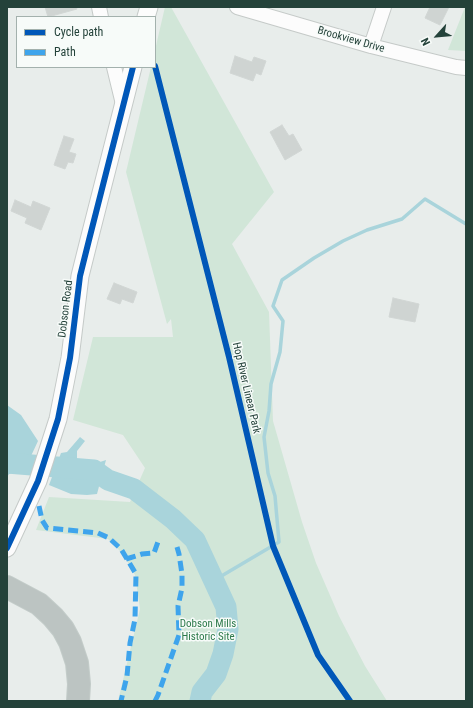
<!DOCTYPE html>
<style>
body{margin:0}
#map{position:relative;width:473px;height:708px;overflow:hidden;background:#e8edeb;font-family:"Roboto Condensed",sans-serif}
canvas{display:block}
.frame{position:absolute;inset:0;border:8px solid #24423a;pointer-events:none}
.legend{position:absolute;left:16px;top:16px;width:140px;height:52px;box-sizing:border-box;background:#f7fbf9;border:1px solid #a3b1ad;margin:0;padding:5px 7px;list-style:none;font-size:12px;color:#24423a}
.legend li{display:flex;align-items:center;gap:8px;height:20px}
.legend b{width:20px;border:1px solid #a3b1ad}
.north{position:absolute;left:417px;top:16px;width:40px;height:40px;-webkit-text-stroke:3px #f7fbf9;paint-order:stroke;rotate:243deg;font-size:11px;font-weight:700;line-height:16px;text-align:center;color:#24423a}
.north::after{content:'';display:block;margin:auto;width:14px;height:18px;background:#24423a;clip-path:polygon(50% 0,100% 100%,50% 72%,0 100%)}
</style>
<div id="map">
<canvas width="473" height="708"></canvas>
<div class="frame"></div>
<ul class="legend">
<li><b style="height:5px;background:#0057b8"></b>Cycle path</li>
<li><b style="height:5px;background:#3ea4ec"></b>Path</li>
</ul>
<div class="north">N</div>
</div>
<script>
const context = document.querySelector('canvas').getContext('2d');
context.lineJoin = 'round';
function fillPath(path, color) { context.fillStyle = color; context.fill(path, 'evenodd'); }
const shape = rows => new Path2D(rows.map(r => 'M' + r).join(''));
function trace(path, color, width, dash) { context.strokeStyle = color; context.lineWidth = width; context.lineCap = dash ? 'butt' : 'round'; context.setLineDash(dash || []); context.stroke(path); }
function label(font, color, halo, rows, align = 'center') {
  context.font = font + ' "Roboto Condensed",sans-serif'; context.lineWidth = 3; context.setLineDash([]); context.textBaseline = 'middle'; context.strokeStyle = halo; context.fillStyle = color; for (const [text, x, y, turn = 0] of rows) {
    context.save(); context.translate(x, y); context.rotate((+turn || 0) * Math.PI / 180); context.textAlign = isNaN(turn) ? turn : align; if (halo) context.strokeText(text, 0, 0); context.fillText(text, 0, 0); context.restore();
  }
}
fillPath(shape([
 [165,7,171,7,274,192,232,244,269,312,273,421,302,522,316,563,339,616,365,666,387,701,118,701,140,609,135,575,123,554,108,539,36,530,49,497,130,502,145,468,123,435,73,420,93,337,173,337,171,319,167,324,126,172,151,67,155,67,155,50],
 [465,7,466,7,466,51,448,50]
]), '#d1e6d8');
fillPath(shape([
 [7,405,21,415,38,441,25,469,14,472,9,474,7,477],
 [80,437,85,441,77,451,77,459,80,465,94,464,106,460,97,494,87,495,71,494,49,485,61,453,67,452]
]), '#a9d4db');
trace(shape([
 [213,581,279,542,275,496,268,473,264,437,269,411,271,384,280,352,283,321,273,306,282,280,314,258,343,241,367,230,402,219,425,199,466,224]
]), '#a9d4db', 3.5);
trace(shape([
 [7,463,94,470,108,480,134,489,173,519,195,540,226,607,228,629,223,654,216,674,202,692,200,701]
]), '#a9d4db', 21);
const building = shape([
 [45,7,76,7,77,9,48,17,45,7],
 [430,7,449,7,440,25,425,18,430,7],
 [235,56,252,62,254,57,266,61,261,75,256,73,253,81,230,73,235,56],
 [282,125,289,136,293,134,302,150,285,160,270,132,282,125],
 [64,136,74,139,69,152,76,154,73,163,68,162,65,169,54,165,64,136],
 [15,200,31,207,33,201,50,208,41,230,25,223,27,218,11,211,15,200],
 [114,283,137,292,133,303,122,299,120,304,107,299,114,283],
 [393,298,419,304,415,322,389,317,393,298]
]);
fillPath(building, '#cfd4d2');
trace(building, '#d1d6d4', 1);
const minor = shape([
 [99,7,101,17],
 [237,7,371,46,456,67,466,68],
 [371,46,384,7],
 [114,67,123,104]
]);
const tertiary = shape([
 [146,17,149,7],
 [7,548,38,481,58,419,70,358,80,276,89,240,133,67]
]);
const motorway = shape([
 [7,587,39,604,53,617,63,629,70,642,77,663,79,684,78,701]
]);
trace(minor, '#c5cac8', 16);
trace(tertiary, '#c5cac8', 19);
trace(motorway, '#c3ccc9', 24);
trace(minor, '#fcfcfc', 14);
trace(tertiary, '#fcfcfc', 17);
trace(motorway, '#bcc4c2', 22);
trace(shape([
 [39,506,42,520,47,528,98,533,109,538,121,549,136,574,135,619,130,643,127,676,121,701],
 [126,559,142,554,154,553,159,539],
 [155,701,158,695,179,635,178,606,182,588,182,574,179,554,177,547]
]), '#3ea4ec', 5, [10, 5]);
trace(shape([
 [155,66,229,357,273,546,318,655,350,701],
 [7,548,38,481,58,419,70,358,80,276,89,240,133,67]
]), '#0057b8', 6);
label('11px', '#24423a', '#f7fbf9', [
 ["Brookview Drive",351,40,16],
 ["Dobson Road",66,309,-83],
 ["Hop River Linear Park",246,388,77]
]);
label('11px', '#2d7a4b', '#f7fbf9', [
 ["Dobson Mills",208,624],
 ["Historic Site",208,637]
]);
</script>
